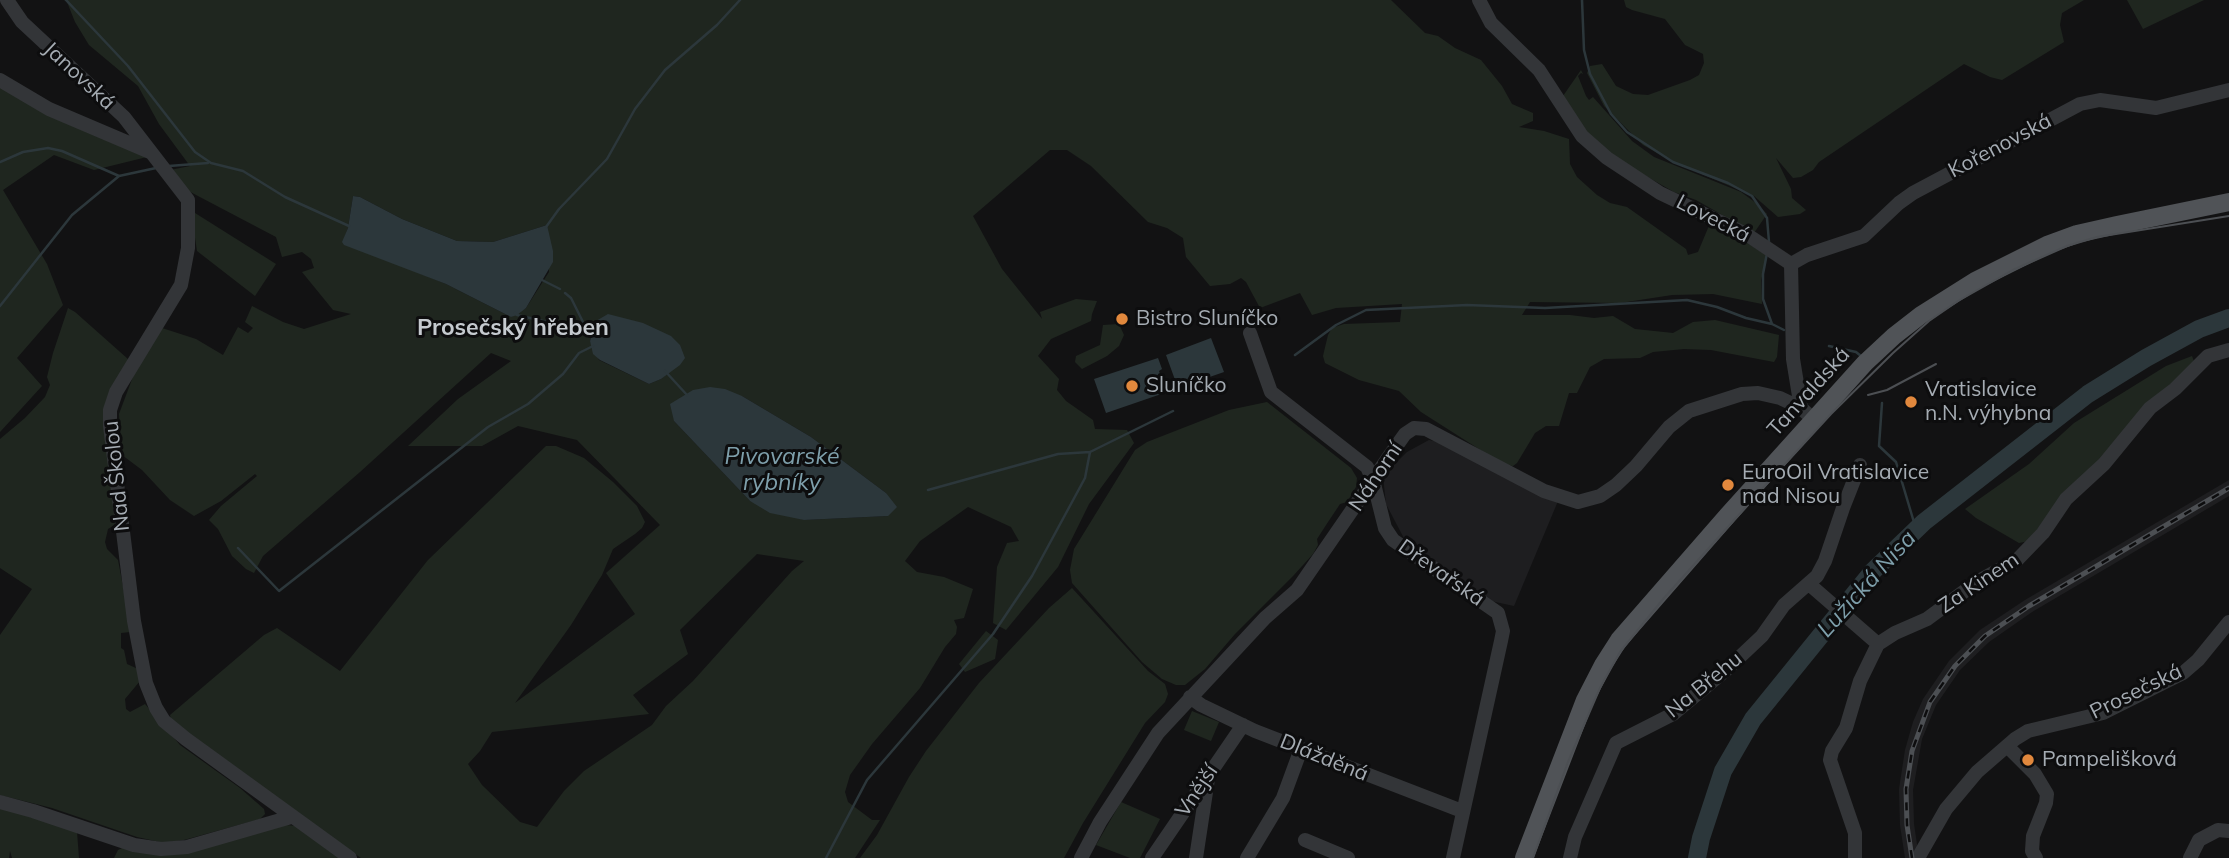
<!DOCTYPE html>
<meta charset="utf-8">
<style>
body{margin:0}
canvas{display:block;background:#121213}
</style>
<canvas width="2229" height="858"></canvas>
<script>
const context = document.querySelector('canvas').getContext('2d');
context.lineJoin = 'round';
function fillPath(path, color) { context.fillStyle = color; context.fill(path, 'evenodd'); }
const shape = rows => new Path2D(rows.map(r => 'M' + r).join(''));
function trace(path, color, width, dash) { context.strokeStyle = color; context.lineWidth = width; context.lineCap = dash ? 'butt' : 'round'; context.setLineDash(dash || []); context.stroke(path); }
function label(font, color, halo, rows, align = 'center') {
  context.font = font + ' Mulish,sans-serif'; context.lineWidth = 6; context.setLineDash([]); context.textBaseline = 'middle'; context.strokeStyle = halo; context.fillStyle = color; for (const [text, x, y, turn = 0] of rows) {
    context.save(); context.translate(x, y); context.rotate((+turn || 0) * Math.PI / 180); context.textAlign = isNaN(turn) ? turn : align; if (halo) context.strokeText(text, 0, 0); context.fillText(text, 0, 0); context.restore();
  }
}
fillPath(shape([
 [1429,440,1449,444,1558,501,1514,606,1491,601,1407,544,1386,504,1383,476,1407,452],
 [2229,480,2229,496,2032,612,1989,642,1960,670,1936,705,1922,739,1913,790,1914,824,1919,858,1905,858,1900,825,1899,789,1905,750,1913,722,1923,699,1949,661,1980,630,2025,600]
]), '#1e1e20');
fillPath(shape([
 [64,0,1391,0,1425,33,1438,36,1455,48,1481,60,1502,86,1512,104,1533,113,1533,121,1519,127,1544,131,1569,139,1570,164,1577,177,1597,195,1610,203,1627,207,1686,249,1688,255,1698,252,1711,221,1765,254,1767,258,1761,280,1762,304,1713,294,1672,295,1620,303,1530,302,1522,315,1570,315,1594,318,1613,316,1635,329,1673,333,1693,322,1715,320,1779,335,1777,357,1774,362,1711,350,1684,349,1653,352,1640,358,1604,359,1590,367,1577,393,1569,393,1559,426,1546,426,1535,433,1517,463,1513,466,1504,465,1421,412,1399,391,1359,380,1325,363,1323,356,1328,335,1332,328,1344,324,1400,322,1402,304,1336,308,1312,315,1300,293,1260,308,1246,282,1241,278,1230,284,1210,286,1186,257,1183,238,1167,228,1148,222,1091,166,1067,150,1050,150,973,216,1002,269,1042,319,1040,312,1076,299,1097,301,1092,314,1091,321,1051,339,1038,356,1059,379,1057,390,1066,401,1093,420,1095,429,1127,430,1134,443,1089,504,1058,567,1006,630,993,623,997,567,1007,543,1019,541,1011,527,968,507,920,541,905,561,917,572,944,577,973,589,964,618,954,620,957,627,956,634,945,647,920,688,872,744,850,775,845,792,848,802,872,820,880,820,855,858,361,858,228,765,171,719,170,715,264,635,277,628,340,671,428,560,546,446,556,446,584,458,613,482,637,506,645,522,642,528,635,534,613,549,602,575,571,625,515,703,635,614,606,573,660,525,577,440,518,426,482,446,408,446,458,399,511,361,491,353,360,472,263,556,254,573,246,569,232,556,218,529,209,520,221,506,257,476,255,474,221,501,194,516,170,500,142,470,122,455,119,414,137,366,162,328,196,339,223,355,238,327,248,333,253,328,245,322,252,306,283,322,304,329,351,314,333,310,302,272,314,268,311,259,302,252,282,257,276,237,179,186,170,170,190,166,159,124,138,86,89,45,75,22,67,2],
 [353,196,360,197,402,219,457,241,493,242,547,225,549,272,526,308,511,317,446,284,343,242,348,228],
 [596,321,668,373,661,379,649,384,599,360,590,341],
 [742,396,811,437,886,493,888,516,804,520,750,501,674,421],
 [757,554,804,561,792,571,693,681,666,706,652,725,584,771,564,791,537,827,520,822,482,785,468,764,480,751,492,732,649,714,633,695,688,654,680,630],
 [1624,0,2084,0,2062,13,2060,25,2064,42,2002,80,1990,77,1964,64,1819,162,1813,170,1801,177,1793,178,1776,158,1791,189,1792,198,1806,210,1800,214,1778,217,1754,196,1673,162,1643,145,1604,106,1587,73,1590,66,1602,64,1616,86,1633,94,1648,95,1690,80,1699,75,1704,63,1703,54,1685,45,1665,19,1632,10,1626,7],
 [2127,0,2204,0,2143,29],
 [1581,70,1583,74,1581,73,1578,76,1586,96,1589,100,1593,97,1632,141,1654,157,1741,192,1756,203,1767,214,1754,233,1696,200,1674,192,1630,167,1591,139,1563,96],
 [0,86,147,157,94,170,54,155,3,190,47,264,63,305,17,358,42,386,0,432],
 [195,213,276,264,255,296,197,251,192,218],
 [68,308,75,312,128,359,113,402,116,524,108,529,105,542,107,549,118,560,125,597,130,632,121,633,121,648,124,650,127,664,138,669,140,681,125,699,126,709,130,712,145,704,180,745,240,788,264,809,265,814,260,819,184,840,164,843,137,837,52,808,0,795,0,635,32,589,0,568,0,439,25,418,45,397,50,385,47,377,53,353],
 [1119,324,1124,335,1119,346,1107,356,1082,369,1075,362,1076,356,1100,345,1103,325],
 [2192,356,2195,364,2029,541,2019,543,1976,518,1965,509,2029,464,2074,423,2166,366],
 [1267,402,1351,468,1357,478,1356,487,1347,502,1340,504,1328,522,1317,539,1318,545,1313,554,1293,576,1235,634,1205,669,1185,685,1176,685,1162,679,1142,662,1072,583,1070,570,1074,549,1135,450,1147,442,1229,410],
 [1072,588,1148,671,1165,684,1168,694,1165,702,1145,723,1083,823,1064,858,860,858,877,835,909,777,926,751,979,683,1049,608],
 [986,631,998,640,995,659,965,672,959,664],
 [1192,711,1219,722,1211,741,1184,730],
 [1121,802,1160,819,1140,858,1130,858,1096,845],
 [0,807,77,832,79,858,12,858,10,851,9,858,0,858],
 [286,825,297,826,341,858,114,858,118,850,124,847,141,851]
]), '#1f261f');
fillPath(shape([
 [353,196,360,197,402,219,457,241,493,242,547,225,553,251,553,262,526,308,517,315,511,317,446,284,344,245,342,242,348,228],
 [608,314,643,323,671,336,680,345,685,358,680,365,661,379,649,384,600,360,593,354,590,341,596,321],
 [1211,338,1224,372,1178,388,1166,355],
 [1158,358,1162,369,1159,371,1162,380,1165,379,1170,391,1106,413,1094,379],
 [710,387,725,389,742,396,811,437,886,493,897,507,888,516,804,520,770,513,750,501,674,421,670,404,693,390]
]), '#2c373b');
trace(shape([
 [66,0,128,66,195,152,211,163,243,171,285,197,349,226],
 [1582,0,1584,50,1590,74,1611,114,1627,132,1673,162,1728,183,1752,196,1767,218,1769,242],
 [0,162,23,152,48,148,62,151,119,176,156,168],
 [169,166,208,163],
 [546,227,559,209,607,159,635,109,665,70,717,25,740,0],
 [1767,253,1763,274,1763,299,1772,324],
 [542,280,560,289],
 [565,293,571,298,588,332,595,334],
 [0,306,72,215,119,176],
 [515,313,517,315,586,331],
 [1829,346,1856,352,1861,356],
 [1295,355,1336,325,1366,310,1467,305,1545,308,1687,300,1717,307,1746,318,1772,324,1784,330],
 [665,371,687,395],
 [1882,403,1879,446,1896,462,1916,529],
 [928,490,1058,454,1090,452,1173,411],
 [238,548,279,591,488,427,528,404,563,374,579,353,593,346],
 [826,858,867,780,993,634,1032,576,1085,478,1090,452]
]), '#2c373b', 2.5);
trace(shape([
 [1697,858,1701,838,1723,771,1753,719,1873,571,1924,522,2088,394,2146,358,2199,329,2229,318]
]), '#2c373b', 18);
trace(shape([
 [7,0,22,22,124,117,188,200,188,248,181,285,116,392,110,410,110,426,134,621,146,683,156,708,164,721,186,739,350,858],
 [1479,0,1491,23,1539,70,1582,136,1607,158,1660,193,1746,234,1791,264],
 [0,80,49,109,150,152],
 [1791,264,1807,255,1864,236,1899,203,1913,193,2080,104,2100,100,2156,108,2229,90],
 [1791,264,1793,359,1801,408],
 [1250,333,1271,392,1367,467,1373,480,1385,528,1393,540,1498,613,1503,631,1501,641,1453,858],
 [1809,584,1878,644],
 [1190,697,1201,705,1255,731,1462,811],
 [2007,746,2035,774,2047,794,2046,803,2033,836,2032,851,2036,858],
 [0,802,33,811,134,845,161,849,187,847,291,817],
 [1305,840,1348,858],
 [1081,858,1100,822,1158,733,1265,618,1297,590,1390,455,1405,434,1414,428,1426,429,1544,491,1578,502,1600,496,1616,485,1636,466,1669,427,1689,411,1742,394,1758,393,1780,398,1801,408,1814,420],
 [1152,858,1243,725],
 [1196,858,1208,779],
 [1247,858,1283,798,1301,749],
 [1570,858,1575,837,1616,743,1673,714,1727,669,1762,636,1784,605,1817,576,1825,561,1843,508,1860,465],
 [1855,858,1855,833,1830,760,1832,751,1846,728,1860,681,1878,644,1895,633,1927,619,1977,582,2017,560,2043,533,2066,499,2104,464,2150,408,2175,389,2208,356,2229,350],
 [1918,858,1946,809,1977,772,2015,739,2028,731,2103,713,2183,673,2198,660,2229,622],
 [2190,858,2199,840,2218,830,2229,831]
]), '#333538', 14);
trace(shape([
 [1524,858,1585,700,1603,665,1619,640,1728,515,1865,363,1894,336,1921,315,1975,281,2047,245,2077,234,2117,225,2229,202]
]), '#505357', 18);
trace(shape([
 [1868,395,1887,390,1936,364],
 [1533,858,1568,762,1600,688,1620,652,1664,598,1774,476,1831,414,1893,353,1929,321,1958,301,2013,270,2067,246,2097,237,2229,216]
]), '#4c4f53', 2);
const rail = shape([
 [1912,858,1907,825,1906,789,1912,751,1930,702,1955,666,1985,636,2029,606,2229,488]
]);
trace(rail, '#4c4f53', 5);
trace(rail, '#0d0d0e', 2.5, [8]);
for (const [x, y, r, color] of [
 [1122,319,7,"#e1883d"],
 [1132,386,7,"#e1883d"],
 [1911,402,7,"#e1883d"],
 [1728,485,7,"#e1883d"],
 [2028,760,7,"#e1883d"]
]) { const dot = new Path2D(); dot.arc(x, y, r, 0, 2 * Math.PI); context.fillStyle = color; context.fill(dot); trace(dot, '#0d0d0e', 2.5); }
label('21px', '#a5acb3', '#0d0d0e', [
 ["Janovská",79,76,43],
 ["Kořenovská",2000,146,-28],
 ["Lovecká",1713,219,27],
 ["Tanvaldská",1809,392,-48],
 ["Nad Školou",117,476,-96],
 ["Náhorní",1376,477,-56],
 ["Dřevařská",1441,573,35],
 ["Za Kinem",1979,583,-34],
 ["Na Břehu",1704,685,-39],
 ["Prosečská",2136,692,-26],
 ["Dlážděná",1324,758,22],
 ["Vnější",1197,791,-56]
]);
label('21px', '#a5acb3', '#0d0d0e', [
 ["Bistro Sluníčko",1136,319],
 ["Sluníčko",1146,386],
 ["Vratislavice",1925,390],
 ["n.N. výhybna",1925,414],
 ["EuroOil Vratislavice",1742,473],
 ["nad Nisou",1742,497],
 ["Pampelišková",2042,760]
], 'left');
label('bold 23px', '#c5cacf', '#0d0d0e', [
 ["Prosečský hřeben",513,328]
]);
label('italic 23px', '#7e9fab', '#0d0d0e', [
 ["Pivovarské",782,457],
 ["rybníky",782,483],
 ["Lužická Nisa",1867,584,-48]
]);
</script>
